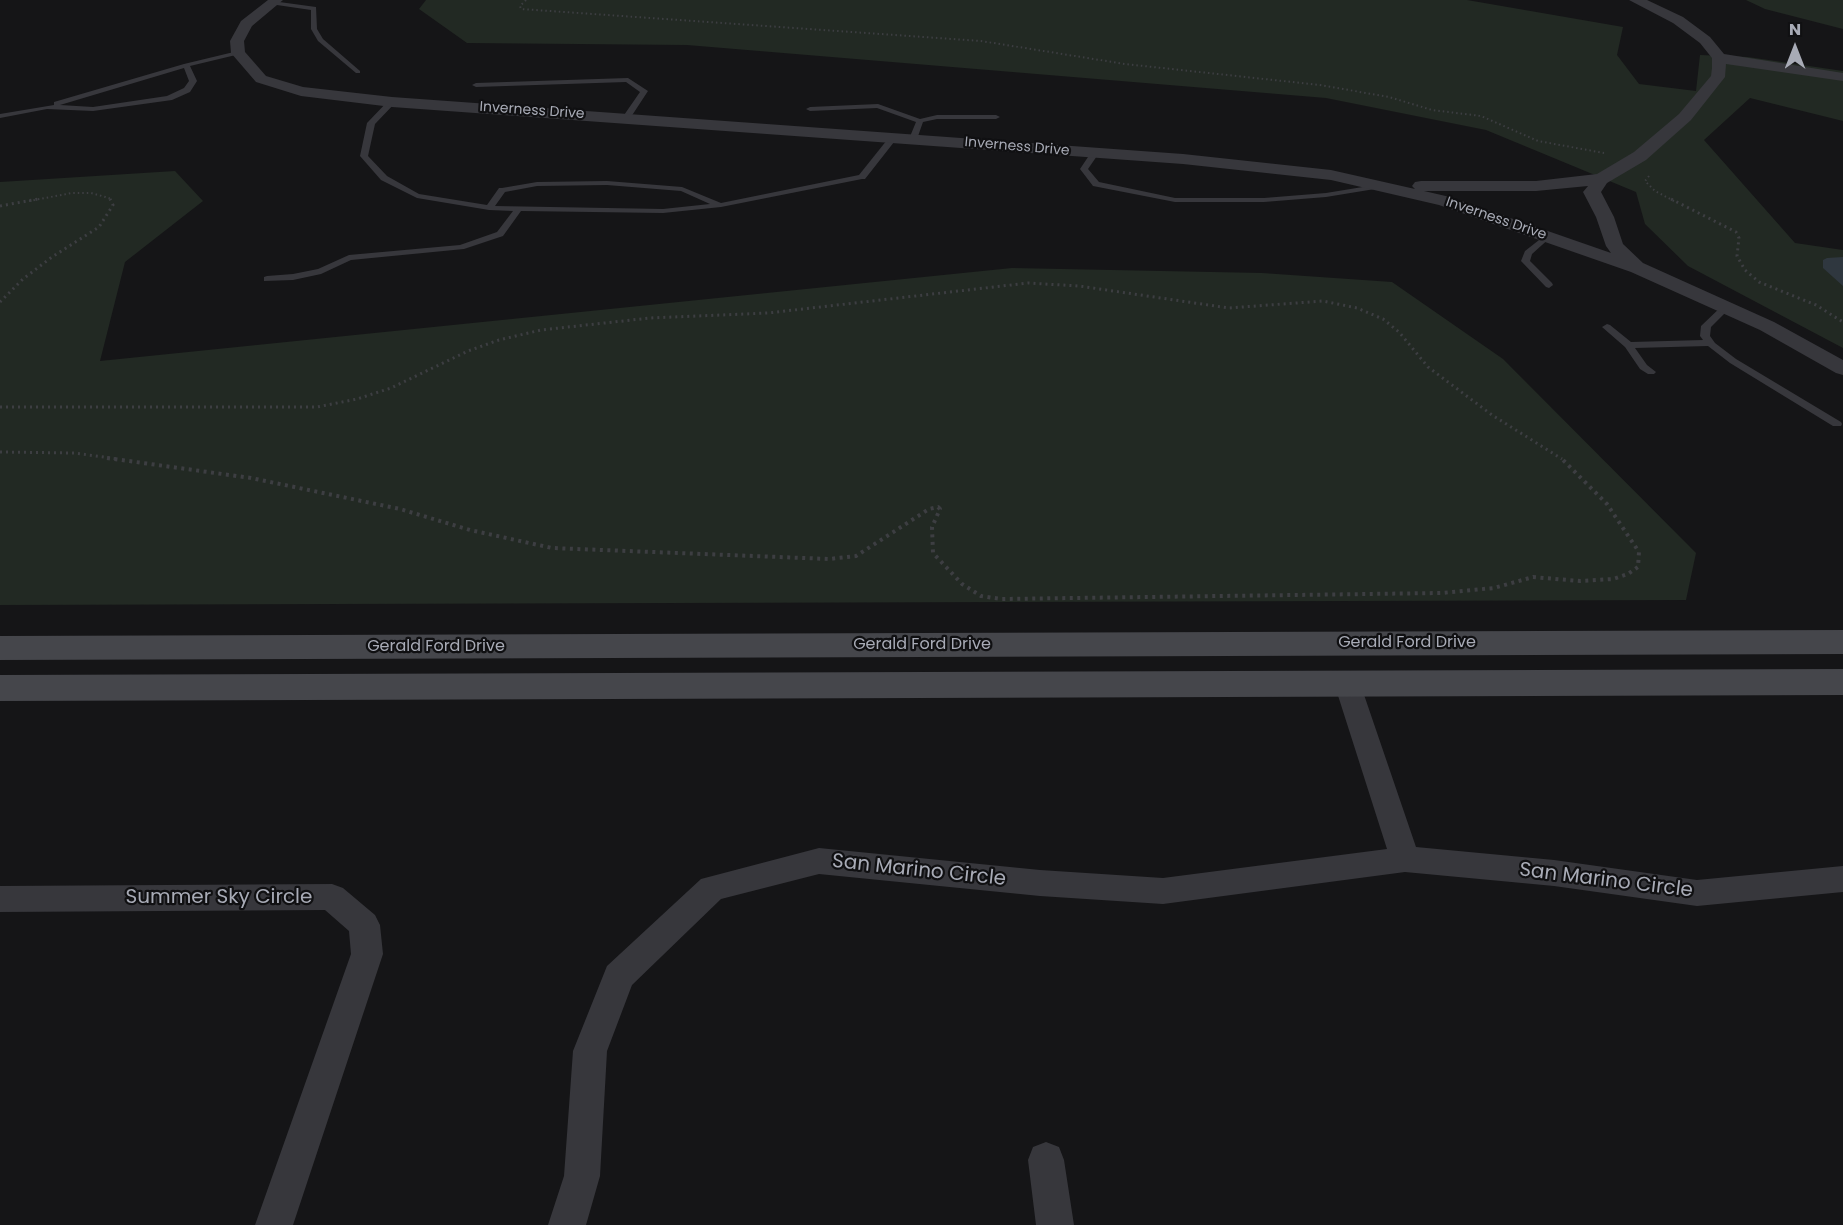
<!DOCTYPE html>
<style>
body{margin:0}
#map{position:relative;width:1843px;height:1225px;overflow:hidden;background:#151517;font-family:Poppins,sans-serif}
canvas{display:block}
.north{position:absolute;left:1765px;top:18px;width:60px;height:60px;-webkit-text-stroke:4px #101012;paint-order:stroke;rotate:0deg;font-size:16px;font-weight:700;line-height:24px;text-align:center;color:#a8abb6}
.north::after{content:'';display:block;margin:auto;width:21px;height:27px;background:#a8abb6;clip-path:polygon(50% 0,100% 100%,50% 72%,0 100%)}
</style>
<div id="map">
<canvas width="1843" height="1225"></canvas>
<div class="north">N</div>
</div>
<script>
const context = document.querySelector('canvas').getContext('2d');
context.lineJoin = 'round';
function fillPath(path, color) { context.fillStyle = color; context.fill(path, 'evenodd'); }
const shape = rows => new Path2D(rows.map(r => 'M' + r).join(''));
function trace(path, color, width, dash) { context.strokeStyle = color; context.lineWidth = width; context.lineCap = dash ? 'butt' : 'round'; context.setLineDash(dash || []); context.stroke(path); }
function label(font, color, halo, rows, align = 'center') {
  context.font = font + ' Poppins,sans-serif'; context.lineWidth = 4.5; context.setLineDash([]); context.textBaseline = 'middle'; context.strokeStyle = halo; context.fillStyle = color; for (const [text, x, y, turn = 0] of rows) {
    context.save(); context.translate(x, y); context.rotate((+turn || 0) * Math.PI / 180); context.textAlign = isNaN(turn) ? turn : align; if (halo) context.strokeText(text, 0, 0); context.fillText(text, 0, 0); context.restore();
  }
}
fillPath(shape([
 [426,0,1467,0,1623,27,1617,55,1639,84,1696,91,1700,55,1748,57,1843,71,1843,121,1750,98,1704,140,1795,243,1843,250,1843,348,1688,266,1645,224,1636,192,1486,130,1326,98,687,45,467,43,419,9],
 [1746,0,1843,0,1843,29,1765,9],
 [175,171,203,201,125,262,100,361,1012,268,1262,273,1392,282,1503,359,1696,553,1686,600,0,605,0,182]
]), '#222923');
fillPath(shape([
 [1843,257,1843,286,1823,268,1823,260,1827,258]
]), '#2f373f');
trace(shape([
 [526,0,520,6,521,9,981,41,1125,64,1320,85,1389,97,1432,110,1481,116,1538,141,1604,153],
 [1649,176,1645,181,1655,191,1674,201],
 [29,201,72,193,91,193,109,198,111,201]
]), '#3d3e42', 2, [1.5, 3]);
trace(shape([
 [1671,199,1736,232,1739,238,1737,256,1745,270,1759,282,1816,305,1843,322],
 [0,206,38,199],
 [0,302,23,279,52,257,99,227,113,205,110,199],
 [0,407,317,407,357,399,391,388,468,351,499,340,541,330,650,318,768,313,1028,283,1079,286,1229,308,1323,301,1357,308,1383,319,1399,332,1428,367,1492,415,1562,459],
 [0,452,74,453,118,459]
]), '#3d3e42', 3, [2, 4]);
trace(shape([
 [107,458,251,478,400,509,470,530,552,548,829,559,856,556,929,509,938,507,940,509,932,527,933,553,962,584,981,596,1001,599,1441,593,1494,588,1533,577,1580,581,1613,579,1628,574,1638,567,1639,552,1607,504,1561,458]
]), '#3d3e42', 4, [3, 4.5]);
fillPath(shape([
 [272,1,316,7,317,29,323,39,360,71,360,73,356,73,318,41,311,29,311,10,270,4,269,3,272,1],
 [238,51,241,53,240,54,190,66,197,81,190,92,172,100,93,111,47,109,0,118,0,114,54,105,54,102,184,64,238,51],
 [184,68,189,81,184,88,167,96,93,107,60,105,184,68],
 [628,78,648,91,629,120,626,120,622,118,640,92,626,82,476,87,472,85,476,83,628,78],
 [389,100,396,102,375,124,368,156,387,176,419,194,487,205,499,188,502,188,537,182,607,181,682,187,721,203,859,175,891,135,898,137,865,179,862,179,721,207,663,213,521,211,503,236,464,249,351,260,321,274,293,280,264,281,264,277,267,276,293,274,318,269,349,255,460,245,497,232,513,211,489,210,417,198,381,180,360,156,367,123,389,100],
 [607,185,681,191,710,204,663,209,495,206,505,192,537,186,607,185],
 [878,104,920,119,937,115,996,115,1000,117,996,119,937,119,923,122,917,139,913,141,909,139,916,122,877,108,810,111,806,109,810,107,878,104],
 [1092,151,1099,153,1088,169,1099,182,1175,198,1264,198,1326,193,1381,184,1385,186,1381,188,1326,197,1264,202,1175,202,1093,186,1080,169,1092,151],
 [1548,233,1552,236,1532,254,1530,261,1552,283,1553,285,1549,288,1546,287,1521,261,1525,251,1548,233],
 [1726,304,1731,307,1711,327,1710,336,1715,343,1736,359,1841,422,1842,424,1841,426,1833,426,1730,363,1708,346,1635,348,1647,365,1656,372,1654,374,1648,374,1640,369,1625,347,1602,327,1607,324,1610,325,1631,342,1703,340,1700,336,1701,326,1723,305,1726,304]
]), '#37373c');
fillPath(shape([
 [268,0,283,0,252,26,244,41,245,52,266,76,303,87,392,97,1183,154,1331,170,1415,189,1412,186,1415,182,1421,181,1536,181,1597,174,1634,152,1679,114,1711,76,1712,68,1712,58,1700,43,1673,23,1629,0,1647,0,1683,17,1710,37,1724,54,1843,73,1843,81,1726,64,1725,77,1691,120,1646,160,1607,183,1601,192,1614,217,1623,244,1643,263,1774,322,1843,360,1843,375,1836,373,1760,330,1631,272,1439,205,1331,180,1183,164,392,107,301,96,256,82,231,53,230,41,241,21,268,0],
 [1588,186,1583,192,1596,217,1606,246,1611,253,1450,197,1424,191,1536,191,1588,186],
 [1347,673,1357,676,1360,683,1416,847,1554,860,1697,880,1843,866,1843,892,1697,906,1554,886,1405,872,1163,904,1040,896,819,874,721,899,632,985,607,1051,600,1176,586,1225,548,1225,564,1176,573,1051,607,966,701,879,819,848,1040,870,1163,878,1387,849,1334,683,1337,676,1347,673],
 [332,884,343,888,375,915,380,925,383,954,293,1225,255,1225,351,954,349,931,325,910,0,912,0,886,332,884],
 [1046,1142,1059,1147,1064,1160,1074,1225,1036,1225,1028,1160,1033,1147,1046,1142]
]), '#37373c');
fillPath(shape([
 [1843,630,1843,654,0,660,0,636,1843,630],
 [1843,669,1843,695,0,701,0,675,1843,669]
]), '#45464b');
label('14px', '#a8abb6', '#101012', [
 ["Inverness Drive",532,111,4],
 ["Inverness Drive",1017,147,5],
 ["Inverness Drive",1496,219,19]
]);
label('16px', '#a8abb6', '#101012', [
 ["Gerald Ford Drive",1407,643],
 ["Gerald Ford Drive",922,645],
 ["Gerald Ford Drive",436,647]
]);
label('20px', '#a8abb6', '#101012', [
 ["San Marino Circle",919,871,6],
 ["San Marino Circle",1606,881,7],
 ["Summer Sky Circle",219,898]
]);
</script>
